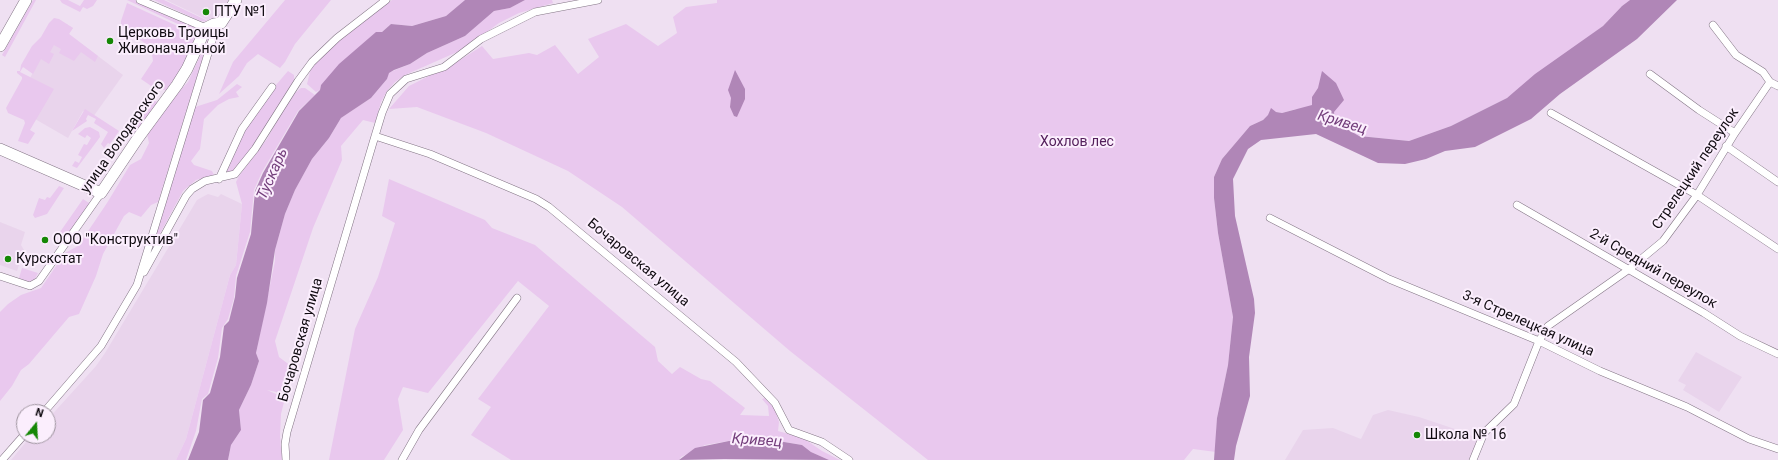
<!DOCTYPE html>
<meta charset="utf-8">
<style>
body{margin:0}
#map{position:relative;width:1778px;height:460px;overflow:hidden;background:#efe0f2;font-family:Roboto,sans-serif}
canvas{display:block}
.north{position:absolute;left:16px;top:404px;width:40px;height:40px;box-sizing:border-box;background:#fbeefd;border:1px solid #9d939e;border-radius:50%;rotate:18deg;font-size:11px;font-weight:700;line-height:16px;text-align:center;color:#0f0a10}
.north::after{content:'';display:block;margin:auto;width:14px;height:18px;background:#158705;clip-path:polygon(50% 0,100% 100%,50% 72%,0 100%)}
</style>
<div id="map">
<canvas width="1778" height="460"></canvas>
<div class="north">N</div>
</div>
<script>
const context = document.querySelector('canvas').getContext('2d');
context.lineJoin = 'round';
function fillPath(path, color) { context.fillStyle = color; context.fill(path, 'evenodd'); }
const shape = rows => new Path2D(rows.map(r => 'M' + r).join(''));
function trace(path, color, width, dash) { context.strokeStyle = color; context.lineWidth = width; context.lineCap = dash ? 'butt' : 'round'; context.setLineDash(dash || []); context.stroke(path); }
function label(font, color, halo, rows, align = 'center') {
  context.font = font + ' Roboto,sans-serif'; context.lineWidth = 4; context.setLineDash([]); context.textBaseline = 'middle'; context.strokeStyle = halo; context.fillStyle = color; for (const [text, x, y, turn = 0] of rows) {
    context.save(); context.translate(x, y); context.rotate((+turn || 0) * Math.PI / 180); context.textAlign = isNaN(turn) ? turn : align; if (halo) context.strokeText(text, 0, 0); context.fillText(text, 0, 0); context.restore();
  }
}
fillPath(shape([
 [166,0,230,0,214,23],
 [65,23,73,28,69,34,123,75,93,117,83,111,68,138,35,119,30,78,41,57],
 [208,194,218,197,221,194,242,204,236,265,230,275,186,439,176,460,11,460,31,436,48,436,48,419,96,366,105,353,197,200],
 [0,222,25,232,21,245,24,250,17,271,0,265],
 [1696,352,1742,377,1719,412,1683,390,1686,385,1678,381],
 [1388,410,1419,417,1464,432,1478,439,1469,460,1285,460,1303,430,1333,428,1361,439,1373,415]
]), '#e9d4ec');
fillPath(shape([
 [33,0,36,0,5,57,2,55],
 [60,0,68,0,80,6,84,0,97,0,93,6,87,9,83,7,80,12,62,3],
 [127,0,135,0,201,30,199,34],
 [154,0,164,0,210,22,200,21],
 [285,0,331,0,295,44,285,62,280,68,258,54,247,63,239,76,219,94,233,62],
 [392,0,465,0,446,16,412,26,391,24,321,85,320,90,316,92,307,84,311,68,316,62,362,20],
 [525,0,552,0,553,3,519,13,499,23,464,49,405,75,395,82,387,91,381,102,375,123,363,120,341,146,342,160,313,228,275,341,279,357,291,366,285,394,267,390,285,398,281,414,280,436,282,460,228,460,231,445,241,430,239,410,251,385,259,361,256,353,275,261,275,250,285,214,295,190,312,159,329,138,341,118,371,98,387,79,388,73,410,64,427,53,465,36,494,11,510,8],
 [717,0,1630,0,1622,6,1603,26,1507,98,1451,126,1409,141,1359,136,1335,122,1296,109,1282,113,1276,112,1269,115,1263,120,1250,126,1222,159,1214,177,1214,198,1218,233,1233,317,1228,365,1217,418,1216,452,1193,449,1184,460,928,460,790,351,622,207,568,171,486,133,417,107,389,109,409,86,457,62,482,46,493,59,529,53,537,55,555,45,578,74,599,57,588,39,626,24,658,46,677,33,673,17,686,7,717,3],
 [127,3,197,35,187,53,188,60,167,90,157,90,141,79,153,61,151,48,121,25,121,21],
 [54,18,59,19,73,28,69,34,98,56,95,62,81,52,74,61,59,53,61,49,54,45,50,52,54,54,49,64,41,59,33,74,23,67,20,72,54,89,30,130,35,133,28,144,18,141,25,123,24,120,8,113,6,108,22,79,22,77,17,73,17,71,20,71,21,65,32,46,41,37,49,23],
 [210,35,158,202,151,205,141,217,129,212,124,216,103,254,96,276,79,314,69,317,29,364,21,370,12,386,0,401,0,312,8,304,21,295,41,288,65,253,78,246,107,203,130,165,141,159,149,143,147,134,173,98,188,82],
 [288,71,294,75,294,80,254,147,230,174,224,173,246,129,269,93],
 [237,84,242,87,236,92,239,97,229,99,218,105,204,119,200,149,191,161,194,165,212,171,214,175,196,180,183,191,150,252,195,107,217,100],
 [301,88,305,88,315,95,298,111,262,172,254,190,250,232,236,276,234,298,228,319,222,328,218,358,208,394,202,399,196,431,186,460,176,460,186,439,230,275,236,265,242,204,236,182,239,176,267,139,290,97],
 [152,99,160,104,138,134,131,129],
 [85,109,119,131,110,144,108,143,104,148,101,144,108,132,94,123,96,119,88,115,86,119,87,121,72,131],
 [90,127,99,132,100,137,77,168,72,166,75,161,79,163,82,157,78,155,84,144,87,145,91,138,87,135,85,138,78,134,85,128],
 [389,179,485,220,492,228,535,245,655,347,658,361,672,374,680,367,701,379,710,381,745,408,740,415,769,416,768,406,762,399,767,397,774,407,779,422,778,431,803,438,822,451,840,460,829,460,811,452,802,445,784,442,760,443,729,441,705,445,681,457,679,460,511,460,471,435,491,407,478,399,549,306,518,281,428,393,403,387,398,399,403,430,384,460,329,460,355,329,378,277,395,223,382,216],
 [59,186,64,188,47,214,35,218,33,215,39,198,45,200,47,197,50,198],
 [83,199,92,205,70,235,65,236,60,232],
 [22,268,38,273,35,279,26,283,20,280,19,278]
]), '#e9c8ee');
fillPath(shape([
 [465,0,525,0,510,8,494,11,465,36,427,53,410,64,394,70,389,73,387,79,371,98,341,118,329,138,312,159,295,190,285,214,275,250,267,303,256,353,259,361,251,385,239,410,241,430,231,445,228,460,188,460,199,432,203,400,210,393,220,357,224,326,229,321,235,297,237,278,251,234,255,191,263,173,299,111,320,90,321,85,339,64,376,32,382,32,391,24,412,26,446,16],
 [1630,0,1677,0,1637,39,1560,94,1531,119,1475,147,1445,151,1426,159,1405,164,1378,163,1316,134,1261,140,1248,149,1233,179,1235,216,1254,299,1255,313,1249,357,1250,396,1236,446,1234,460,1214,460,1217,418,1228,365,1233,317,1218,233,1214,198,1214,177,1222,159,1250,126,1263,120,1268,115,1271,108,1276,112,1282,113,1312,105,1312,97,1318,88,1322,71,1336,83,1344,100,1334,112,1335,122,1359,136,1409,141,1451,126,1507,98,1535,74,1603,26,1622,6],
 [735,70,745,89,745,99,737,117,734,116,730,107,731,98,728,90],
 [729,441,760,443,784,442,802,445,811,452,829,460,724,459,679,460,695,448]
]), '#b086b7');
const street = shape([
 [140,0,206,28],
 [1713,25,1736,55,1763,72,1770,82,1778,86],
 [1650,74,1699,110,1735,133],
 [1551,113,1697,195,1778,249],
 [375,136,382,113,390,94,406,79,444,67,481,39,535,12,598,0],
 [1726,146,1778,182],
 [219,179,242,129,272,87],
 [1517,205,1704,313,1740,336,1778,354],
 [1270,218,1389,279,1539,341,1600,371,1687,407,1749,439,1778,449],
 [144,272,186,196,192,189,205,181,235,174,255,149,298,81,312,62,337,38,386,0],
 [0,276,30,286,39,281,101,193],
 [44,412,101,346,137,285,214,34,221,23],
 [2,460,24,435],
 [286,460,285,444,287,432,375,136,430,154,536,199,549,207,736,362,775,403,789,430,822,442,849,460],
 [402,460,419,430,517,298],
 [1473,460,1484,433,1514,404,1539,341,1548,326,1628,270,1663,241,1697,195,1735,133,1770,82]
]);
const secondary = shape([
 [0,46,26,0],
 [0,149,101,193,138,138,177,85,187,69,206,28,214,24,221,23,236,0]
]);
trace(street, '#837585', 8);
trace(secondary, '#837585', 12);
trace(street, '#fff', 7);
trace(secondary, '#fff', 11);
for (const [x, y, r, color] of [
 [206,12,4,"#158705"],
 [110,41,4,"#158705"],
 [45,240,4,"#158705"],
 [8,259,4,"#158705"],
 [1417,435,4,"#158705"]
]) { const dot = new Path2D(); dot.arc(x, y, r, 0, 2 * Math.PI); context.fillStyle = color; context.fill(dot); trace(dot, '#fbeefd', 1.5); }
label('14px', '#0f0a10', '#fbeefd', [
 ["ПТУ №1",214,12],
 ["Церковь Троицы",118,33],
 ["Живоначальной",118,49],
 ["ООО \"Конструктив\"",53,240],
 ["Курскстат",16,259],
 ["Школа № 16",1425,435]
], 'left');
label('14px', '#0f0a10', '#fbeefd', [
 ["улица Володарского",123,137,-55],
 ["Стрелецкий переулок",1696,169,-56],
 ["Бочаровская улица",638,263,40],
 ["2-й Средний переулок",1653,269,30],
 ["3-я Стрелецкая улица",1528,324,24],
 ["Бочаровская улица",301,340,-74]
]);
label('14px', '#54205c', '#fbeefd', [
 ["Хохлов лес",1077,142]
]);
label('italic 15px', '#733e7b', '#fbeefd', [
 ["Кривец",1342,123,17],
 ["Тускарь",273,174,-66],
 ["Кривец",757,441,4]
]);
</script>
